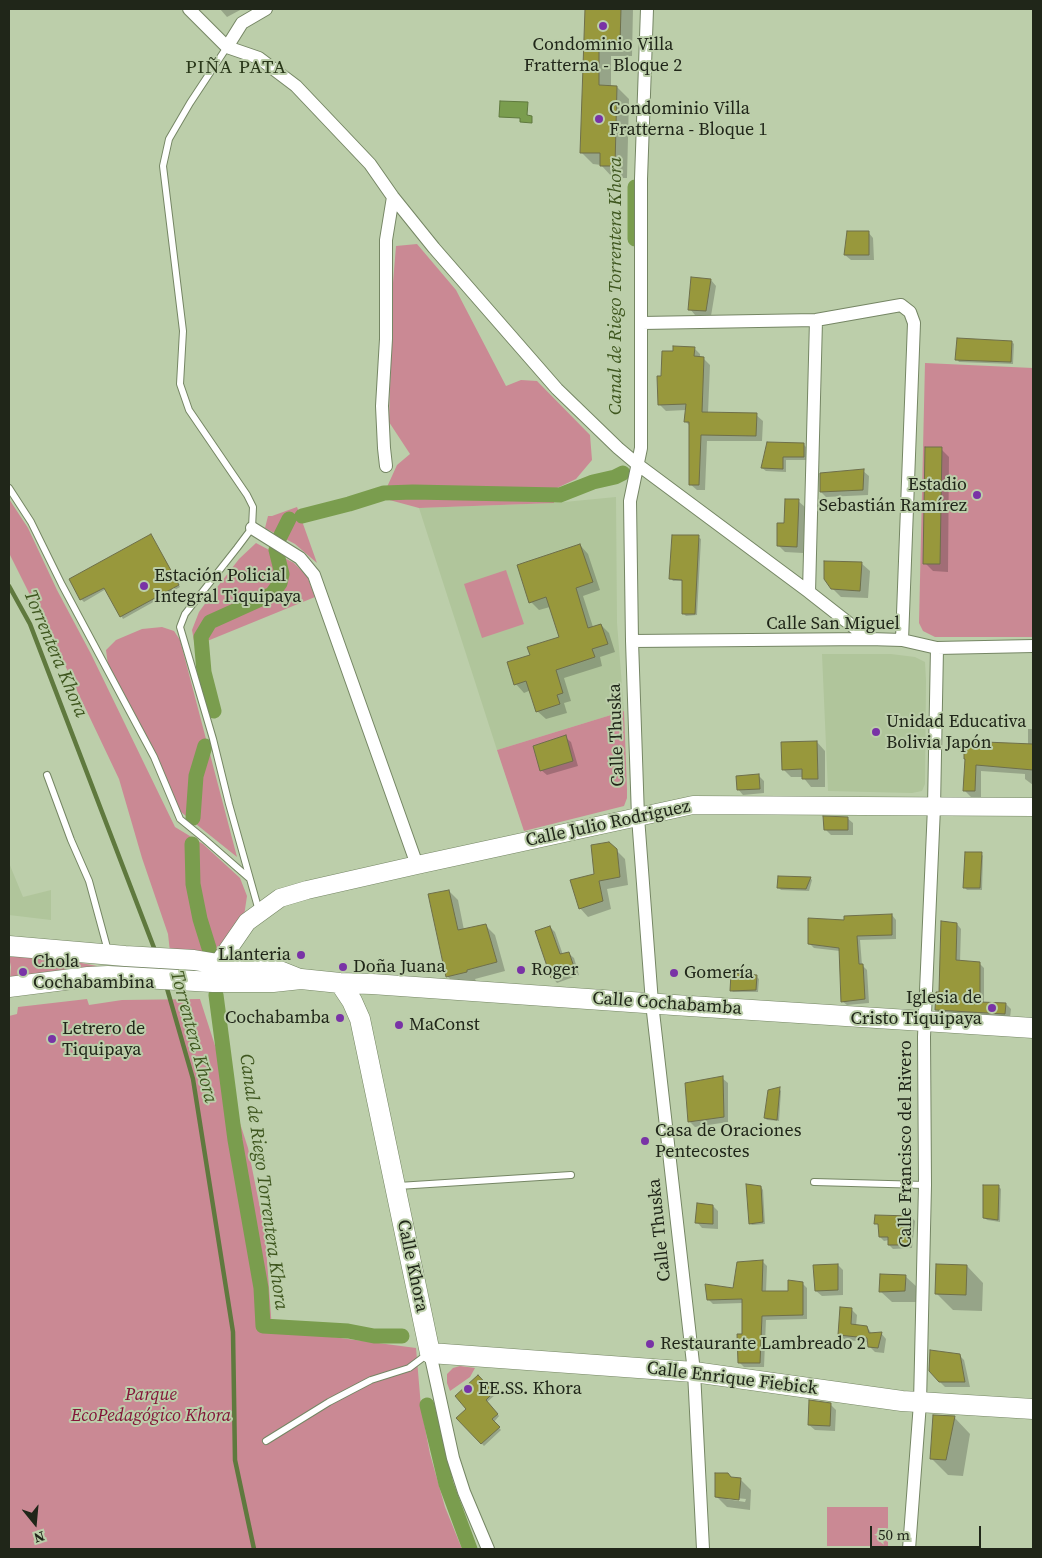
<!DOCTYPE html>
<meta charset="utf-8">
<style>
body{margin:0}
#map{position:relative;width:1042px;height:1558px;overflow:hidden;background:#bcceaa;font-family:"Source Serif 4",serif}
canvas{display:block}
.frame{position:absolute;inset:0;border:10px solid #202619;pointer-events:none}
.north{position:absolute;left:10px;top:1498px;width:50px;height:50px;-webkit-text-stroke:4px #bcceaa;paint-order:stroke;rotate:163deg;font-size:14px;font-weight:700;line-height:20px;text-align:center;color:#202619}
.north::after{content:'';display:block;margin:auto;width:18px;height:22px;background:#202619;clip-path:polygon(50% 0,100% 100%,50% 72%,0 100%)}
.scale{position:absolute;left:870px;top:1526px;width:111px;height:22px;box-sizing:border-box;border:2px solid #202619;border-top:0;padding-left:6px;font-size:15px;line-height:18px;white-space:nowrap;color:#202619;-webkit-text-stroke:4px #bcceaa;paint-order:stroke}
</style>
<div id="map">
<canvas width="1042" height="1558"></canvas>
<div class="frame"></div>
<div class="north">N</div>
<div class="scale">50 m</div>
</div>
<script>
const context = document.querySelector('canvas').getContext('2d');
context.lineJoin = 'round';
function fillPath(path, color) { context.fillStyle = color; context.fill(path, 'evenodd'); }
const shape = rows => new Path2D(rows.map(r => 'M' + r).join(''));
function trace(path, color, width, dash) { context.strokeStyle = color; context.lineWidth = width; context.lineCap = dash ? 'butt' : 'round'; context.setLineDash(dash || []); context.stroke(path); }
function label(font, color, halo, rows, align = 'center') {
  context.font = font + ' "Source Serif 4",serif'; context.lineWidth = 4; context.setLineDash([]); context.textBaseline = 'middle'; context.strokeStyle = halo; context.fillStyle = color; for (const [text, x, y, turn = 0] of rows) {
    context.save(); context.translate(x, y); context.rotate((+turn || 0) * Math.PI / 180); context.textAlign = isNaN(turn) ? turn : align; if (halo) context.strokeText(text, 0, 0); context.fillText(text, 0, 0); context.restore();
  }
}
fillPath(shape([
 [616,497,617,623,624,711,497,750,419,508,554,503],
 [822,654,891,654,915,657,925,662,926,680,925,784,922,791,912,793,828,791],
 [9,863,23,897,51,890,51,920,9,915]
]), '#b0c59b');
fillPath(shape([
 [417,244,456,290,506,386,521,380,537,381,590,435,592,460,576,479,557,488,554,503,419,508,382,498,397,465,410,454,389,422,393,283,396,246],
 [925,363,1033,368,1033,637,935,637,923,631,919,623],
 [9,499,28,528,57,590,91,654,175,827,203,844,240,878,247,896,244,916,216,957,170,952,168,934,142,858,119,779,62,659,9,553],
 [297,507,317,563,295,544,265,528,268,516,272,516],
 [256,543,294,563,307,576,315,597,195,646,192,630,199,612,215,590,239,559],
 [506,570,524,624,482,638,464,584],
 [162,627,174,631,180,640,237,857,181,812,108,665,106,650,116,640,142,629],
 [624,711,627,789,627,798,624,806,524,831,497,750],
 [45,956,97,966,121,969,10,980,11,967,9,957],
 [87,999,89,1005,122,1000,200,999,248,1148,265,1233,272,1329,416,1348,421,1407,430,1454,445,1507,462,1549,9,1549,9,1016,17,1014,18,1007],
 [460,1366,475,1368,470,1377,450,1391,447,1383,447,1374,453,1368],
 [827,1507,888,1507,888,1546,827,1546]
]), '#ca8994');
const water = shape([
 [500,101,528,102,527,115,532,116,532,123,520,122,520,118,499,117,500,101]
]);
fillPath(water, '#7a9d4e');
trace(water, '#5f793e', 1);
fillPath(shape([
 [220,9,242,9,227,17],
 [586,9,633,9,632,56,611,56,611,87,617,87,629,99,627,178,613,178,601,165,593,164,581,152],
 [868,232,873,238,874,260,851,260,845,255],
 [711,280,716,286,711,316,695,315,690,309],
 [1012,342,1014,344,1013,364,959,362,957,359],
 [694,348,700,354,700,358,704,359,710,365,708,413,756,415,763,421,762,441,707,441,705,490,697,490,690,484,690,426,685,421,686,410,666,411,660,405,662,378,674,353],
 [803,444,807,448,807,460,786,460,786,472,766,471,762,468],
 [941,449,949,457,948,572,933,571,925,563],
 [863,471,869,476,868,495,826,497,821,492],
 [798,501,805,507,803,553,785,552,778,545,786,525],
 [151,535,180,587,123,619,106,589,84,602,81,599,70,579],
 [698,537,701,539,697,615,686,616,683,613,684,581,673,581,671,578],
 [580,545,588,554,600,590,583,596,593,627,601,625,609,633,615,652,600,657,602,666,564,678,571,701,564,703,567,713,546,719,537,711,531,690,524,693,516,684,531,656,561,638,550,607,539,610,531,602],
 [861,563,870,571,868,598,841,597,832,588],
 [1028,729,1033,729,1033,785,1025,779,1025,774,981,771,981,797,971,797,965,791,985,741,988,743,1028,745],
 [565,737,571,742,578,766,547,775,541,770],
 [817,742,825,751,825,787,811,787,803,777,791,777,783,769],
 [758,775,764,781,764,793,743,795,738,789],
 [847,818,853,823,853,835,831,835,826,830],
 [616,850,625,859,628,885,607,889,611,909,588,917,580,908,595,875],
 [981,853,983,856,982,890,967,890,965,888],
 [810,878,812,880,809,891,781,890,779,888],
 [449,891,458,900,464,930,486,926,495,935,505,971,475,979,476,981,456,985,447,976],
 [892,915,896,920,896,939,860,940,862,965,867,970,869,1003,847,1005,842,1001,840,951,814,948,809,943,845,921],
 [957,924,961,929,960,962,979,963,984,968,984,1003,1006,1004,1011,1009,1010,1018,941,1014,937,1009],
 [550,927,555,932,563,955,568,953,574,958,579,975,557,983,552,977],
 [756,976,759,979,758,992,733,992,731,990],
 [722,1078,728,1083,728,1122,695,1127,690,1122],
 [779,1089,781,1091,779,1121,767,1120,765,1118],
 [761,1187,763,1190,765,1224,752,1225,750,1223],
 [999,1187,1001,1189,1000,1222,987,1220,985,1218],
 [713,1206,718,1211,718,1229,702,1228,697,1222],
 [911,1217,915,1221,912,1248,893,1249,889,1245,889,1240,884,1241,880,1237],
 [762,1261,767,1266,766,1292,790,1293,802,1283,807,1288,807,1319,766,1320,764,1367,744,1367,739,1362,743,1336,743,1303,713,1304,708,1299,734,1289],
 [838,1265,843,1270,843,1295,822,1296,816,1291],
 [967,1266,983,1283,982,1311,953,1310,936,1293],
 [905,1276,917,1287,916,1302,892,1302,880,1291],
 [851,1309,857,1315,856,1326,867,1327,872,1334,881,1333,886,1339,884,1353,875,1352,870,1347,869,1342,845,1340,840,1335],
 [959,1355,964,1360,970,1387,945,1387,940,1382],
 [478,1377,495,1395,487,1402,499,1416,494,1422,501,1430,484,1446,458,1418,468,1409],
 [830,1404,836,1410,835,1431,815,1430,809,1425],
 [954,1417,970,1434,963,1476,948,1475,931,1458],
 [732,1478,740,1479,751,1490,750,1510,727,1507,716,1496],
 [726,1497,746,1499,745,1502,726,1499]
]), '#0003');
trace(shape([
 [9,586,30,624,156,953],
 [166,985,193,1079,233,1332,235,1460,254,1549]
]), '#5f793e', 4.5);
trace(shape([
 [635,239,635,187],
 [302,516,349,504,384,493,413,492,560,495,593,482,615,477,623,473],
 [279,539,289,519],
 [214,711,204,672,201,637,210,622,272,594,280,583,282,574,276,550],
 [193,818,196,776,205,746],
 [192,844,193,884,200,919,209,948],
 [216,995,235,1140,261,1288,263,1326,348,1331,374,1336,402,1336],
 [427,1405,446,1484,470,1549]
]), '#7a9d4e', 15);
const building = shape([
 [585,9,621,9,620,44,599,44,599,85,617,86,615,166,600,166,600,153,580,153,585,9],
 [847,231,869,231,869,255,844,255,847,231],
 [691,277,711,279,706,311,688,310,691,277],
 [957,338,1012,341,1011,362,955,360,957,338],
 [673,346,695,347,694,356,704,357,702,412,757,413,756,436,701,435,699,485,689,485,689,422,684,422,686,404,658,405,657,376,661,376,662,351,673,351,673,346],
 [767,442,804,443,804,457,783,457,783,469,761,468,767,442],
 [925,447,942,447,940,564,923,564,925,447],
 [864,469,863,490,820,492,820,473,864,469],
 [785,499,799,499,797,547,777,546,777,523,784,523,785,499],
 [151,534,179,585,120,617,104,588,80,600,69,579,151,534],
 [672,535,699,535,695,614,682,614,682,580,669,579,672,535],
 [580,544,593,582,576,588,588,628,601,624,608,644,592,649,595,657,556,670,563,693,557,695,560,704,536,712,526,681,514,685,507,662,530,655,527,647,559,637,546,597,529,603,517,565,580,544],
 [824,561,862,562,860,591,831,589,824,579,824,561],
 [566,735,573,761,540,771,533,746,566,735],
 [985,739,985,742,1033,744,1033,770,976,765,975,791,963,791,965,759,964,759,964,743,985,739],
 [817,741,818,779,802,779,802,769,782,770,781,742,817,741],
 [759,774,760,789,737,790,736,776,759,774],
 [823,816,848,817,848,830,824,830,823,816],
 [609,842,617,849,620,877,599,881,603,901,579,909,570,880,594,874,591,845,609,842],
 [965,852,982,852,980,888,963,888,965,852],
 [778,876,811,877,806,889,777,888,778,876],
 [449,890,458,930,486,924,497,962,467,970,467,972,446,977,428,894,449,890],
 [892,914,892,935,857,936,859,964,863,964,865,999,841,1002,839,948,808,944,808,918,844,920,844,916,892,914],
 [941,921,957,923,956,960,980,962,980,1002,1006,1003,1005,1014,935,1010,936,992,939,992,941,921],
 [550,926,560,954,569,952,575,970,551,978,535,931,550,926],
 [731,973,757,975,756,990,730,991,731,973],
 [723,1076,724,1117,688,1122,685,1083,723,1076],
 [780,1087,777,1120,764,1118,768,1090,780,1087],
 [746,1184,761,1186,763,1222,749,1224,746,1184],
 [983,1185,999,1185,998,1220,983,1218,983,1185],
 [697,1203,713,1205,713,1224,695,1223,697,1203],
 [875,1215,912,1216,910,1228,907,1228,908,1245,888,1245,888,1237,879,1237,878,1224,874,1224,875,1215],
 [763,1260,762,1291,788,1291,788,1280,803,1282,803,1315,762,1316,760,1363,738,1363,737,1334,742,1334,742,1299,707,1300,705,1284,733,1288,737,1262,763,1260],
 [838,1264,838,1290,815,1291,813,1265,838,1264],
 [936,1264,967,1265,966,1295,935,1294,936,1264],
 [880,1274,906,1275,905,1291,879,1292,880,1274],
 [840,1307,852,1308,851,1324,867,1326,869,1333,882,1332,878,1348,868,1347,867,1338,838,1335,840,1307],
 [930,1350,960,1354,965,1382,939,1382,929,1371,930,1350],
 [478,1375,494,1392,486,1400,498,1414,492,1419,500,1427,481,1444,456,1418,466,1409,455,1396,478,1375],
 [809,1400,831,1403,830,1426,808,1425,809,1400],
 [933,1415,955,1416,946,1460,930,1459,933,1415],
 [715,1473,728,1473,731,1477,741,1478,739,1500,715,1497,715,1473]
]);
fillPath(building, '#98983c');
trace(building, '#6e6f4b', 1);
const service = shape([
 [227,47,190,103,169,139,163,166,183,331,180,384,189,410,247,495,253,507,252,528,237,548,185,614,180,627,213,739,229,804,259,911],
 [9,488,31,522,62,585,154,757,180,819,202,837,249,878],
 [47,775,71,840,89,881,108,951],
 [814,1182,925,1185],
 [398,1186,571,1175],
 [266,1441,329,1402,371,1380,409,1368,429,1353]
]);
const minor = shape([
 [189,9,227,47,259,58,296,86,370,164,393,197,434,248,557,389,618,448,637,464,809,592,869,639],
 [647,9,641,179,641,448,630,501,632,641,638,817,652,1003,694,1372,703,1549],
 [227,47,242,23,266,9],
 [642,323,816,320,901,305,910,312,914,323,902,640],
 [386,466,384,448,382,406,386,339,386,240,393,197],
 [252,528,300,558,314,575,417,865],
 [809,592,816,320],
 [632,641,869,639,902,640,937,648,1033,646],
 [430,1353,453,1458,464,1492,488,1549],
 [909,1549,920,1403,925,1185,924,1037,934,807,937,648]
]);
const secondary = shape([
 [218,964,247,922,280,898,307,890,417,865,693,805,1033,807]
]);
const primary = shape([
 [9,946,125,956,194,960,218,964,272,968,297,978],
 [340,983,352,1001,360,1019,430,1353,694,1372,902,1401,1033,1409],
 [9,987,88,977,108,976,213,982,273,982,301,979,340,983,372,984,674,1005,1033,1028]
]);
trace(service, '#758664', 8);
trace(minor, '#758664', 14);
trace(secondary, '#758664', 19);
trace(primary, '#758664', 21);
trace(service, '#fff', 6);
trace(minor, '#fff', 12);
trace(secondary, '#fff', 18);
trace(primary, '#fff', 20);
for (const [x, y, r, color] of [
 [603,26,5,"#7933a6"],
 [599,119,5,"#7933a6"],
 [977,495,5,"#7933a6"],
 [144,586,5,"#7933a6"],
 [876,732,5,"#7933a6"],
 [301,955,5,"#7933a6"],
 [343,967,5,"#7933a6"],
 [521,970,5,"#7933a6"],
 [23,972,5,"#7933a6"],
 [674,973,5,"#7933a6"],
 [992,1008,5,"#7933a6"],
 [340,1018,5,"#7933a6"],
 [399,1025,5,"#7933a6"],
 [52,1039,5,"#7933a6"],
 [645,1141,5,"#7933a6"],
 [650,1344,5,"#7933a6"],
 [468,1389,5,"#7933a6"]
]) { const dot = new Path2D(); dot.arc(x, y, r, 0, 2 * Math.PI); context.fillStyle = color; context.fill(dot); trace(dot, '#bcceaa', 2); }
label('18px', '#202619', '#bcceaa', [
 ["Condominio Villa",603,45,"center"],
 ["Fratterna - Bloque 2",603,66,"center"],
 ["Condominio Villa",609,109],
 ["Fratterna - Bloque 1",609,130],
 ["Estadio",967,485,"right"],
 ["Sebastián Ramírez",967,506,"right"],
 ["Estación Policial",154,576],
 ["Integral Tiquipaya",154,597],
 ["Unidad Educativa",886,722],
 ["Bolivia Japón",886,743],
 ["Llanteria",291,955,"right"],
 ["Chola",33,962],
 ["Cochabambina",33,983],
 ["Doña Juana",353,967],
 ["Roger",531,970],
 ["Gomería",684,973],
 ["Iglesia de",982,998,"right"],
 ["Cristo Tiquipaya",982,1019,"right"],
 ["Cochabamba",330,1018,"right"],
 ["MaConst",409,1025],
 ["Letrero de",62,1029],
 ["Tiquipaya",62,1050],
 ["Casa de Oraciones",655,1131],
 ["Pentecostes",655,1152],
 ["Restaurante Lambreado 2",660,1344],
 ["EE.SS. Khora",478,1389]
], 'left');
label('18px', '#202619', '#bcceaa', [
 ["Calle San Miguel",833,624],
 ["Calle Thuska",617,735,-92],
 ["Calle Julio Rodriguez",608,824,-12],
 ["Calle Cochabamba",667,1004,4],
 ["Calle Francisco del Rivero",906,1144,-90],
 ["Calle Thuska",660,1230,-96],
 ["Calle Khora",412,1266,78],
 ["Calle Enrique Fiebick",732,1379,7]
]);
label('italic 18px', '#831538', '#bcceaa', [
 ["Parque",151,1395],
 ["EcoPedagógico Khora",151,1416]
]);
context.letterSpacing = '1px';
label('19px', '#293719', '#bcceaa', [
 ["PIÑA PATA",236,68]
]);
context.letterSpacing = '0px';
label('italic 19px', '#3e561e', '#bcceaa', [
 ["Canal de Riego Torrentera Khora",616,286,-90],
 ["Torrentera Khora",55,654,67],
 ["Torrentera Khora",193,1037,75],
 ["Canal de Riego Torrentera Khora",263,1182,82]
]);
</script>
